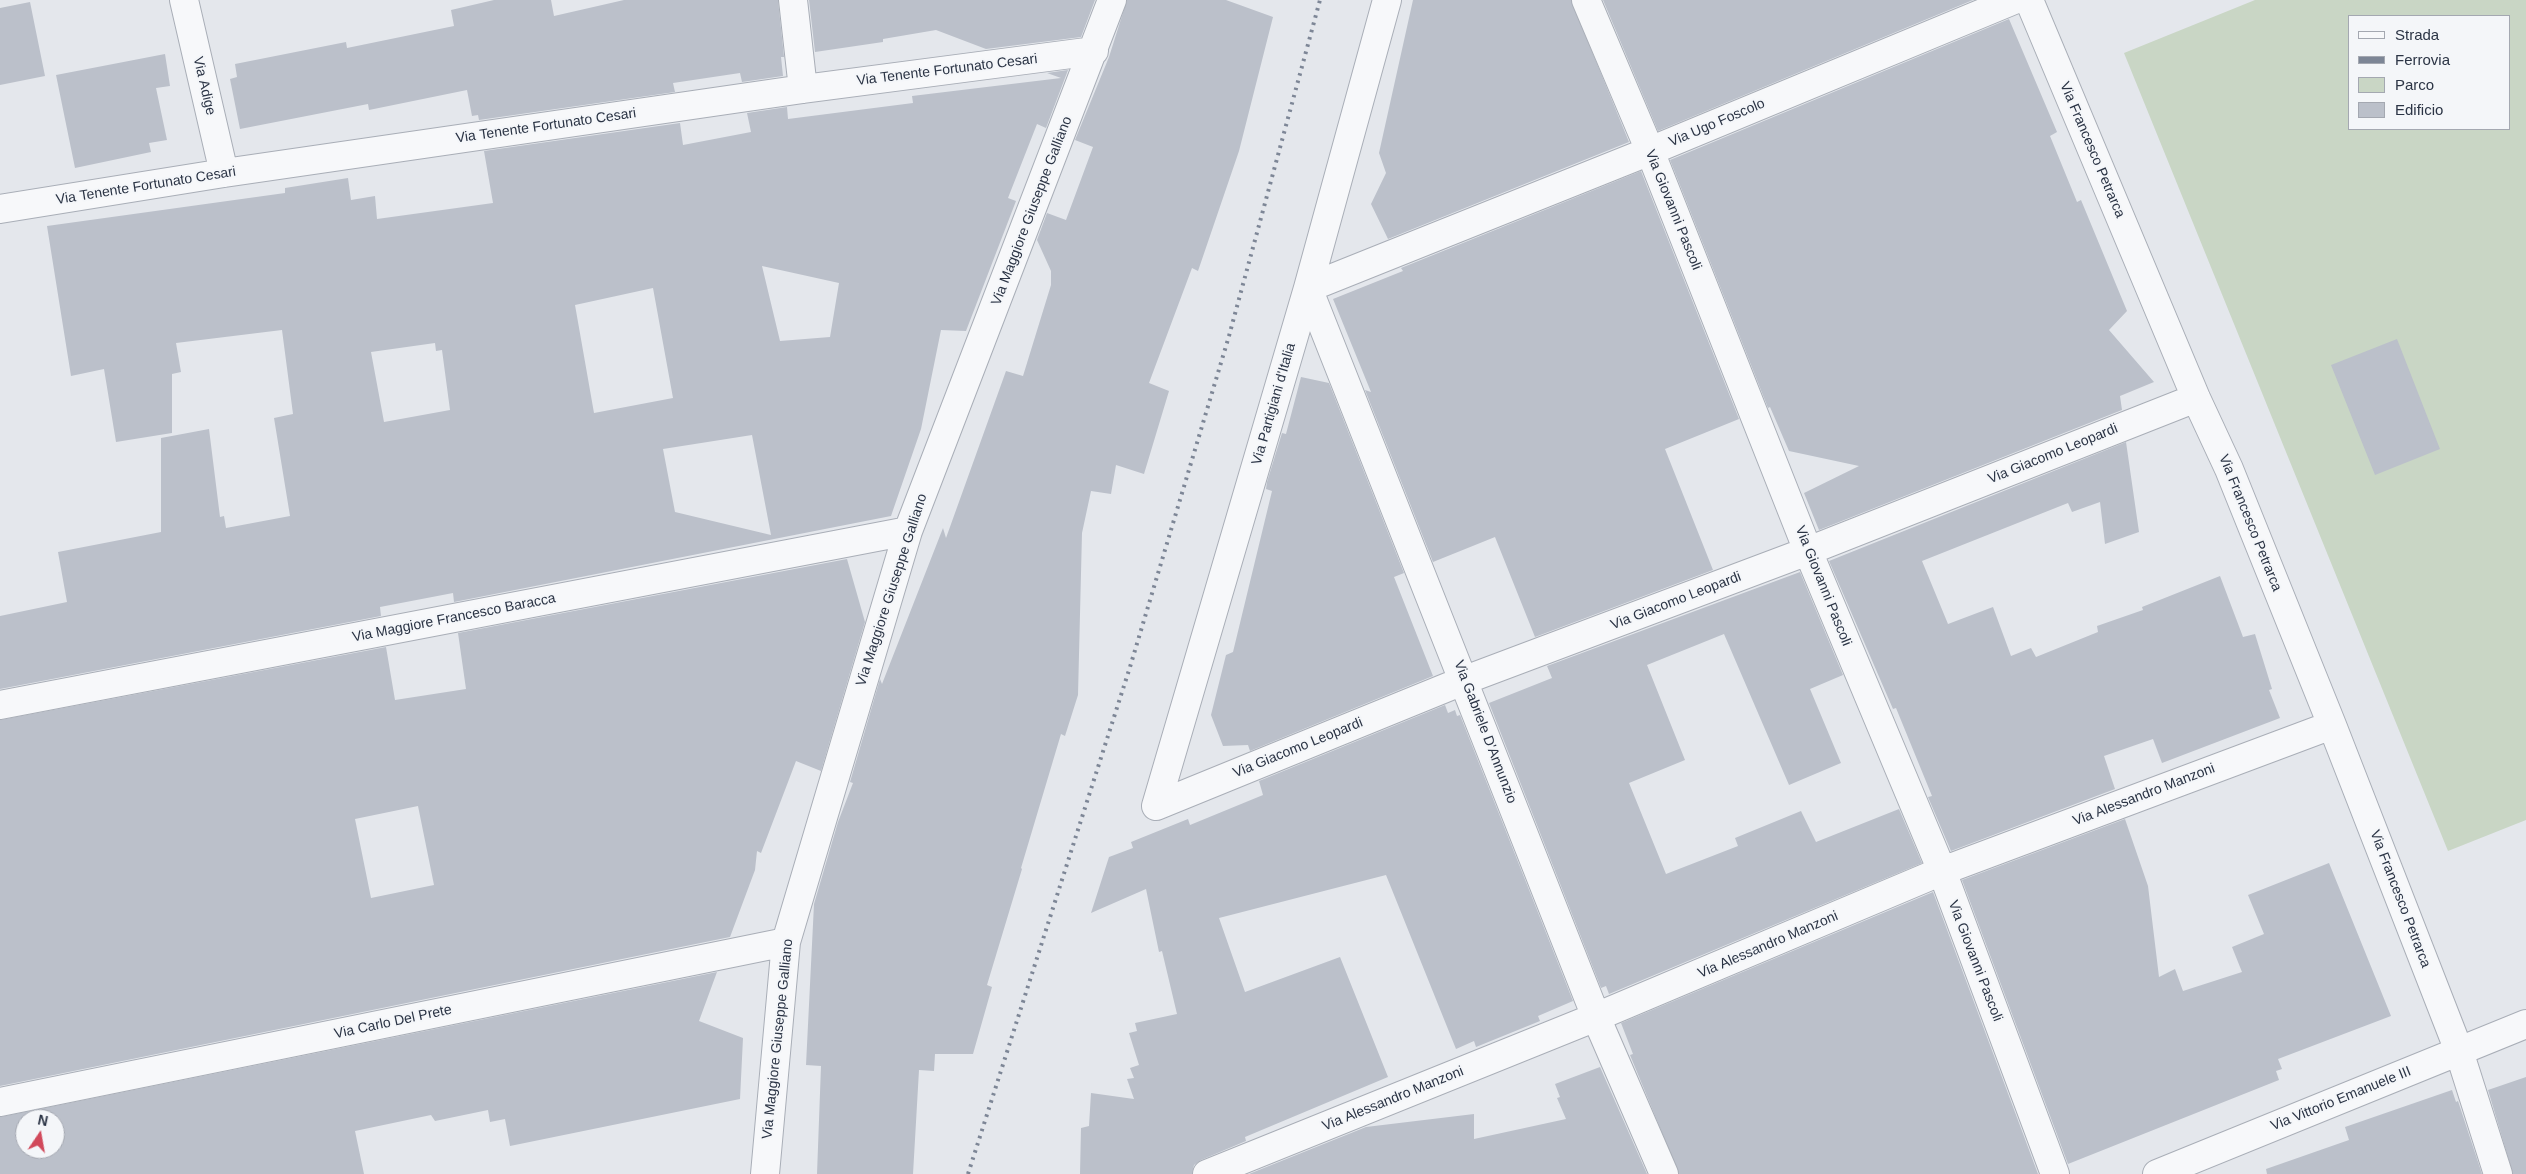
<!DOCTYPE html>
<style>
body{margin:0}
#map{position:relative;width:2526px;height:1174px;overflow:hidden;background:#e4e7ec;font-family:Arial,sans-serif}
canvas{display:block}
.legend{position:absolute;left:2348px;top:15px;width:162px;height:115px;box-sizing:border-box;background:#f4f6f9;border:1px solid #a4a8b1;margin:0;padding:6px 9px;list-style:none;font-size:15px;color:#2b3445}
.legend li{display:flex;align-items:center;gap:10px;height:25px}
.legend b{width:25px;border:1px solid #a4a8b1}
.north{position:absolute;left:15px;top:1109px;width:50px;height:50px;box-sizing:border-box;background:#f4f6f9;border:1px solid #a4a8b1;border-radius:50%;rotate:12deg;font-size:14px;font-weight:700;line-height:20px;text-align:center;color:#2b3445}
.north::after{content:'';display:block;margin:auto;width:18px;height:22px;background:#d1495b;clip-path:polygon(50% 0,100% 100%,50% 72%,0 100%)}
</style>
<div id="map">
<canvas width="2526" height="1174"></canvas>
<ul class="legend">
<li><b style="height:6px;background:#f7f8fa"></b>Strada</li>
<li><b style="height:6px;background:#7d8696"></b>Ferrovia</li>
<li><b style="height:14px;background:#c9d6c5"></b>Parco</li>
<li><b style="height:14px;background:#bbc0ca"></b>Edificio</li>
</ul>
<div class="north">N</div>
</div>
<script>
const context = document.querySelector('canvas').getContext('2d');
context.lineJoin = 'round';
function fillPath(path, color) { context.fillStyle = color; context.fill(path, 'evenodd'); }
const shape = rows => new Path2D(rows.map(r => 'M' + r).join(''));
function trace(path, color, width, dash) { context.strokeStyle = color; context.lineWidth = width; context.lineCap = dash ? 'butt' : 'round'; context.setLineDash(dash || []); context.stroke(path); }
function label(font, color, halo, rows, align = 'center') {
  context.font = font + ' Arial,sans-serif'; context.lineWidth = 4; context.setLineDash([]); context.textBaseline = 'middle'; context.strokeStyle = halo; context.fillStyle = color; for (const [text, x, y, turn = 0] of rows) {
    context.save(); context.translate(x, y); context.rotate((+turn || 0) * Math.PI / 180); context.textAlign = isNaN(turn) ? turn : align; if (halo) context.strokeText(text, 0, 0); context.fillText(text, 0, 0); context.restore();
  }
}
fillPath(shape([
 [2255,0,2526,0,2526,820,2448,851,2124,53],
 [2350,16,2510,16,2510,129,2350,129]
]), '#c9d6c5');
fillPath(shape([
 [494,0,551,0,554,16,624,0,778,0,784,57,781,57,783,76,742,82,740,73,673,83,675,92,479,120,478,115,472,116,467,90,369,110,368,104,240,129,230,79,237,77,235,64,346,42,347,48,454,26,451,10],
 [809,0,1095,0,1081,37,986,49,936,30,883,39,883,42,815,52],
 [1127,0,1226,0,1273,17,1239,151,1198,271,1192,268,1149,383,1169,391,1144,474,1116,465,1111,494,1091,491,1082,533,1078,695,1065,736,1061,734,1021,868,1022,869,987,985,992,987,973,1054,935,1054,934,1071,919,1070,913,1174,817,1174,821,1066,806,1065,814,904,838,822,853,783,850,782,880,679,882,684,943,528,946,538,1006,371,1023,376,1051,285,1051,271,1037,240,1047,213,1066,220,1093,147,1075,140,1109,57],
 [1413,0,1571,0,1629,142,1388,239,1371,204,1386,173,1379,153],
 [1603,0,1973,0,1658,131],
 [30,2,45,76,0,85,0,8],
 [2009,19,2057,132,2050,136,2077,202,2081,200,2127,311,2109,330,2154,382,2120,396,2122,410,1819,530,1804,493,1859,466,1789,451,1770,407,1768,408,1670,160],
 [165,54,170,86,156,88,167,140,149,143,151,152,75,168,56,75],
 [1068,70,1046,128,1037,124,1008,198,1016,201,966,331,941,330,921,429,891,516,454,602,453,593,380,607,381,616,0,689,0,616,67,602,58,552,161,532,161,438,209,429,220,517,224,516,226,528,290,516,274,418,293,414,282,330,176,343,181,372,172,374,172,433,116,442,104,369,71,376,47,226,285,193,285,188,348,178,351,200,375,196,377,219,493,203,484,151,680,123,683,145,751,132,747,113,787,107,788,119,913,103,912,96,1061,78,1047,73],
 [762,266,839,283,830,337,780,341],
 [653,288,673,398,594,413,575,305],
 [435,343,436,351,442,350,450,410,384,422,371,352],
 [752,435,771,535,675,512,663,449],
 [1641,171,1739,419,1665,449,1713,570,1535,637,1495,537,1433,562,1365,390,1371,392,1333,299,1403,271,1401,268],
 [2397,339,2440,449,2375,475,2331,365],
 [1301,377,1329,383,1404,573,1394,577,1433,676,1250,751,1248,745,1223,746,1211,715,1226,655,1233,652,1272,491,1266,489,1267,482,1282,433,1286,434],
 [2126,442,2139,532,2105,544,2100,502,2072,512,2068,503,1922,561,1948,624,1993,607,2011,656,2031,648,2036,657,2098,632,2097,626,2143,610,2142,607,2220,576,2243,637,2255,634,2272,689,2269,690,2280,718,2162,763,2153,739,2104,756,2115,789,1951,851,1928,797,1932,796,1896,708,1893,709,1829,561],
 [847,559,865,622,821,771,796,761,761,853,757,851,755,870,730,937,0,1086,0,720,386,647,395,700,466,689,458,633],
 [418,806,434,885,371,898,355,819],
 [1800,572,1843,675,1810,689,1841,763,1789,785,1724,634,1647,665,1685,760,1629,783,1666,874,1738,846,1735,838,1801,811,1816,842,1899,809,1922,863,1609,994,1606,986,1601,988,1489,703,1552,678,1547,666],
 [1445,705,1448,713,1455,710,1457,716,1460,715,1573,1001,1538,1016,1540,1021,1476,1047,1474,1041,1456,1049,1386,875,1219,918,1245,992,1340,957,1388,1077,1245,1137,1246,1141,1201,1160,1194,1165,1192,1174,1080,1174,1081,1128,1089,1126,1091,1093,1134,1099,1127,1079,1134,1078,1130,1068,1139,1065,1129,1033,1137,1031,1135,1023,1177,1014,1162,951,1159,952,1146,889,1091,913,1109,857,1133,848,1131,842,1188,819,1190,825,1263,795,1259,781],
 [2125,819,2148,886,2159,977,2175,969,2183,991,2242,972,2232,947,2264,934,2248,895,2329,863,2391,1016,2278,1059,2282,1069,2276,1071,2279,1080,2068,1164,1962,880],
 [1933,892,2038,1174,1679,1174,1630,1055,1633,1054,1621,1023],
 [717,972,699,1021,743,1038,740,1099,510,1146,505,1119,490,1122,488,1110,435,1121,431,1115,355,1131,364,1174,0,1174,0,1117],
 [25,1119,55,1119,55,1149,25,1149],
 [1600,1067,1647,1174,1249,1174,1366,1127,1474,1114,1474,1139,1566,1119,1557,1098,1560,1097,1555,1084],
 [2526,1077,2526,1174,2513,1174,2488,1090],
 [2452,1090,2456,1102,2458,1101,2482,1174,2267,1174,2266,1169,2349,1140,2345,1127]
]), '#bbc0ca');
const minor = shape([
 [184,0,224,173],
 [793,0,803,89],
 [1586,0,1650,151,1808,551,1942,871,2055,1174],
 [2029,0,2196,398,2229,469,2332,725,2459,1051,2498,1174],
 [0,209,224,173,803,89,1094,51],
 [0,705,908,531],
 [1156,806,1465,680,1808,551,2196,398],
 [1156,806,1308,288,1387,0],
 [0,1102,786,942],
 [765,1174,786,942,908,531,1112,0],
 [1207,1174,1596,1017,1942,871,2332,725],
 [1664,1174,1596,1017,1308,288,1650,151,2014,0],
 [2157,1174,2526,1024]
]);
trace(minor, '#a9aeb7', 30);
trace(minor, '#f7f8fa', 28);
trace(shape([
 [968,1174,1130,667,1229,336,1320,0]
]), '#7d8696', 4, [2.5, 5]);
label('14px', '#2b3445', '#f4f6f9', [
 ["Via Tenente Fortunato Cesari",947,70,-7],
 ["Via Adige",204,86,77],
 ["Via Ugo Foscolo",1717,123,-23],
 ["Via Tenente Fortunato Cesari",546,126,-8],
 ["Via Francesco Petrarca",2092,150,67],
 ["Via Tenente Fortunato Cesari",146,186,-9],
 ["Via Giovanni Pascoli",1673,210,68],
 ["Via Maggiore Giuseppe Galliano",1032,211,-69],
 ["Via Partigiani d'Italia",1274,404,-74],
 ["Via Giacomo Leopardi",2053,454,-22],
 ["Via Francesco Petrarca",2250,523,68],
 ["Via Giovanni Pascoli",1823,586,68],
 ["Via Maggiore Giuseppe Galliano",892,590,-72],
 ["Via Giacomo Leopardi",1676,601,-21],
 ["Via Maggiore Francesco Baracca",454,618,-11],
 ["Via Gabriele D'Annunzio",1485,732,69],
 ["Via Giacomo Leopardi",1298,748,-22],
 ["Via Alessandro Manzoni",2144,795,-21],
 ["Via Francesco Petrarca",2400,899,69],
 ["Via Alessandro Manzoni",1768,945,-23],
 ["Via Giovanni Pascoli",1975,961,69],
 ["Via Carlo Del Prete",393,1022,-12],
 ["Via Maggiore Giuseppe Galliano",778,1039,-84],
 ["Via Alessandro Manzoni",1393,1099,-22],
 ["Via Vittorio Emanuele III",2341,1099,-22]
]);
</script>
